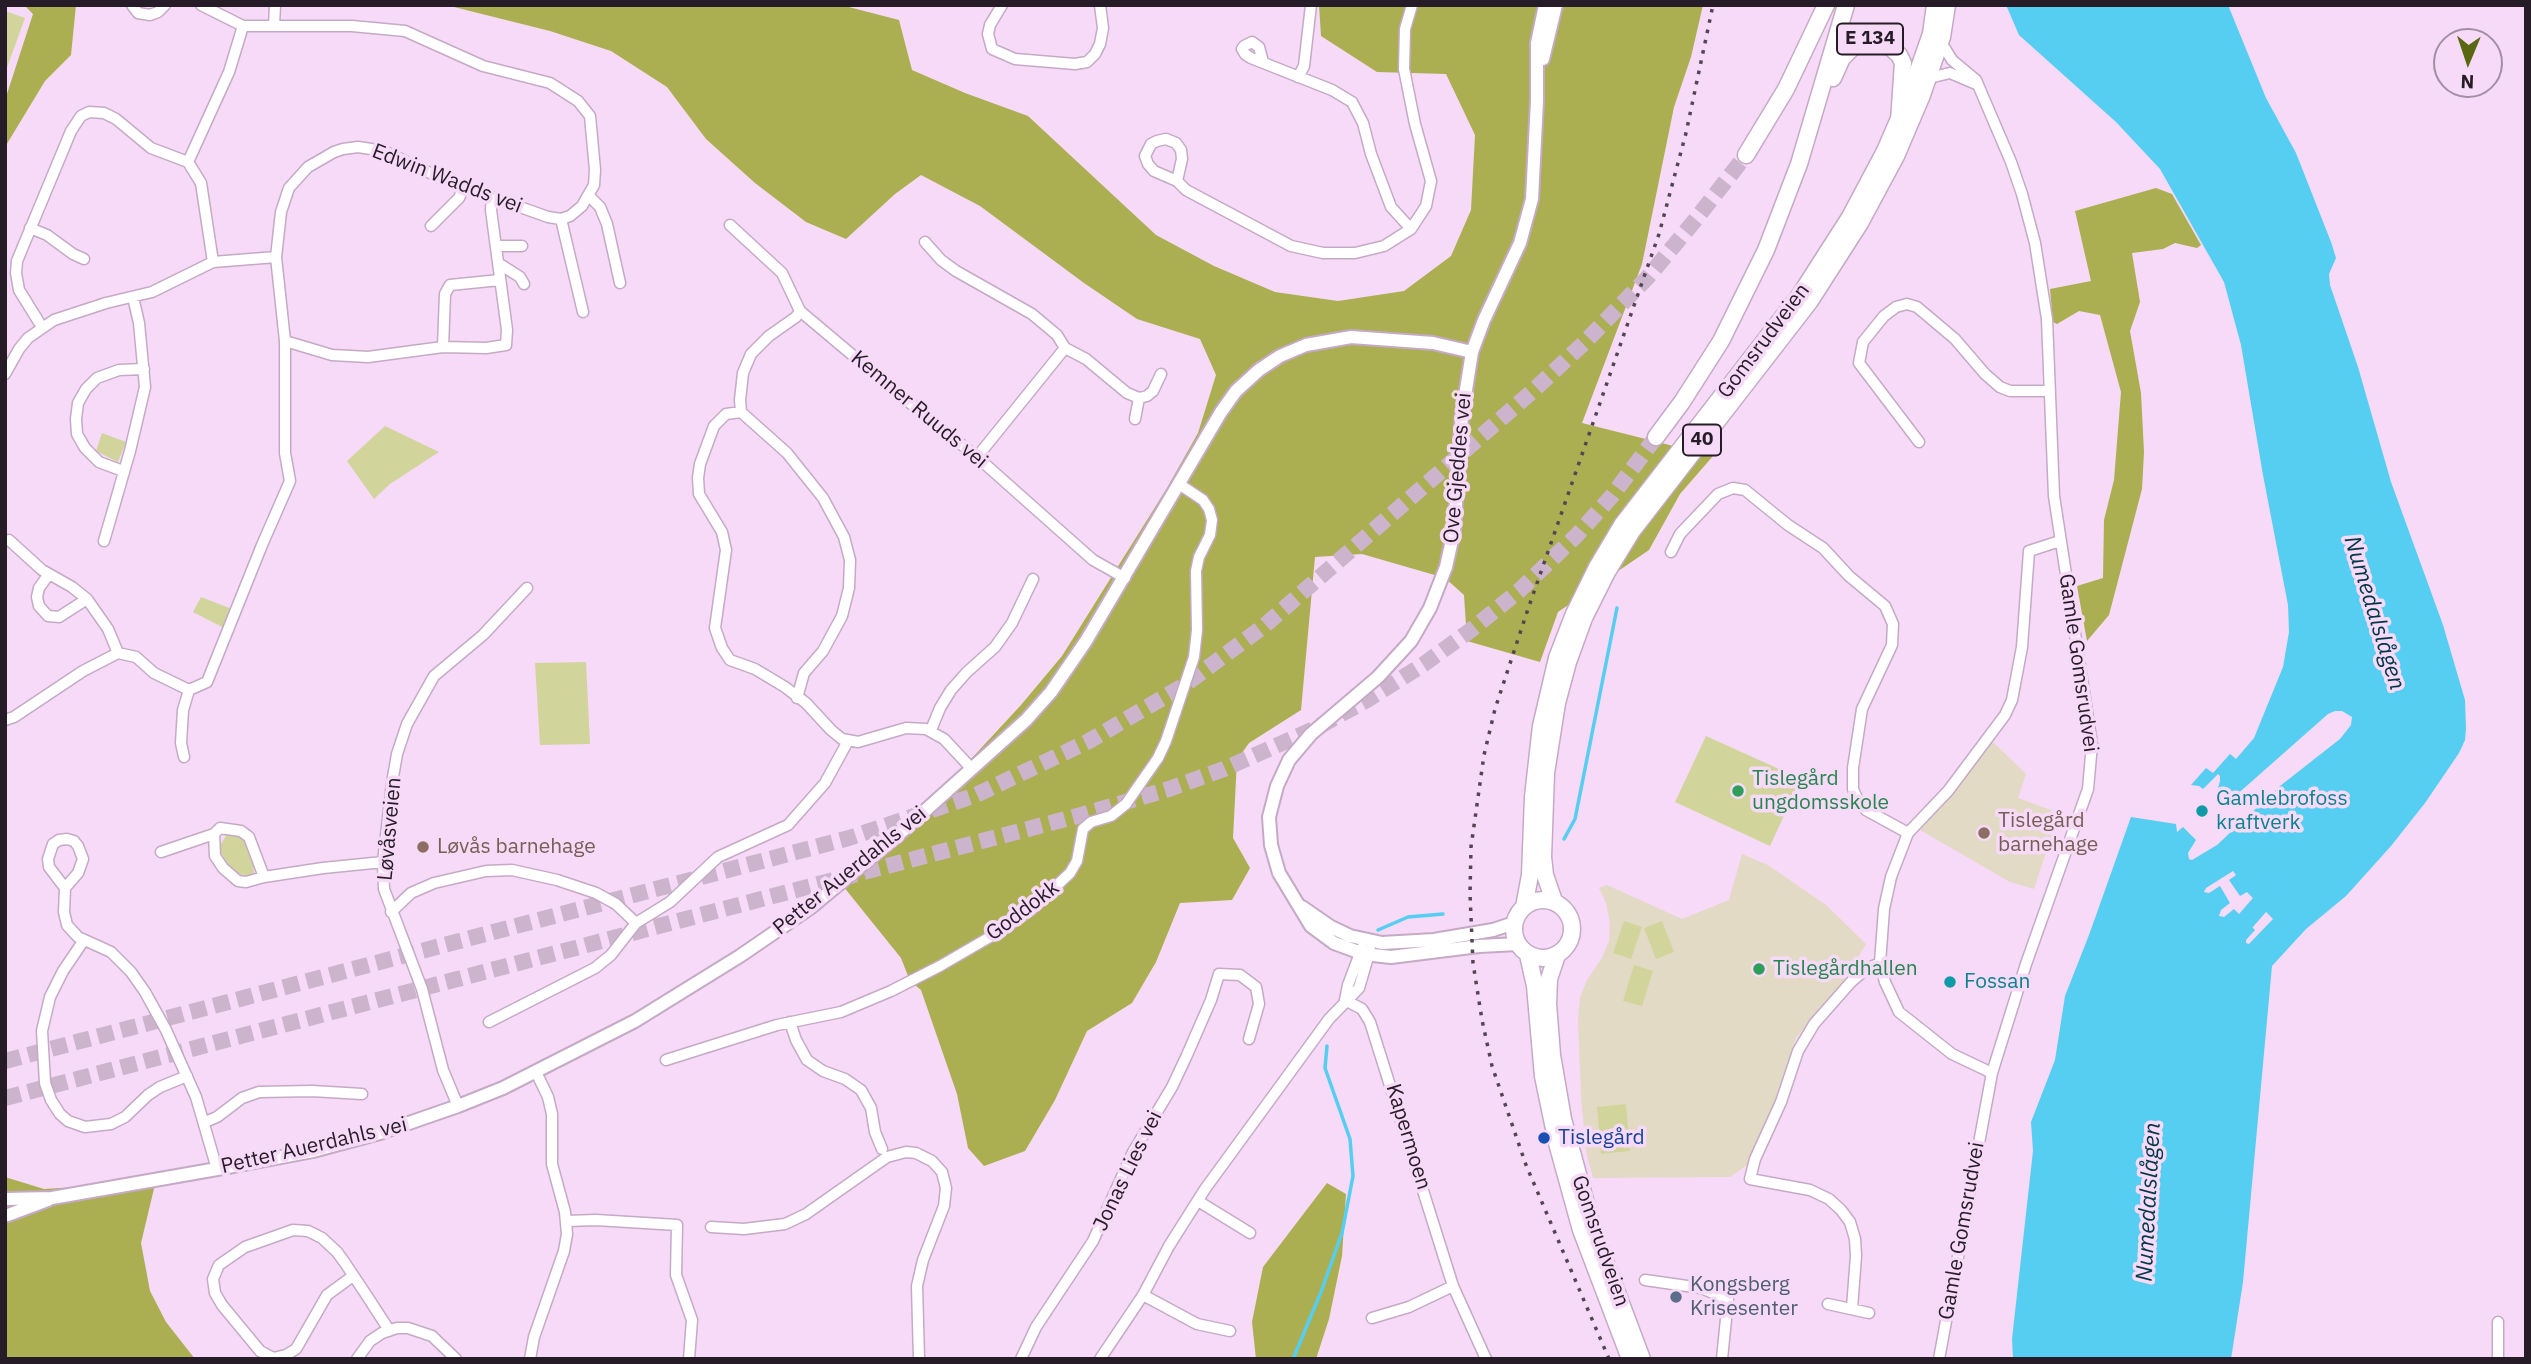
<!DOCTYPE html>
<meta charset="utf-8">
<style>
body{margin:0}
#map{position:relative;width:2531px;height:1364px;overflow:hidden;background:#f6daf7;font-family:"IBM Plex Sans",sans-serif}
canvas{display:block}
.frame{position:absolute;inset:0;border:7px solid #261c27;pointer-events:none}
.north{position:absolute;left:2433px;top:28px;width:70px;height:70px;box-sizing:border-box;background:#f6daf7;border:2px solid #a38ea4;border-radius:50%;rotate:182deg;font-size:19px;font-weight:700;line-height:28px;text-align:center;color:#261c27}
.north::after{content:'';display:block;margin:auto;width:24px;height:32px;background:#5a6911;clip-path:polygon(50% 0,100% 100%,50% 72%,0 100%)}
</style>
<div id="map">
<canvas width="2531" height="1364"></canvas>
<div class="frame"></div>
<div class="north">N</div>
</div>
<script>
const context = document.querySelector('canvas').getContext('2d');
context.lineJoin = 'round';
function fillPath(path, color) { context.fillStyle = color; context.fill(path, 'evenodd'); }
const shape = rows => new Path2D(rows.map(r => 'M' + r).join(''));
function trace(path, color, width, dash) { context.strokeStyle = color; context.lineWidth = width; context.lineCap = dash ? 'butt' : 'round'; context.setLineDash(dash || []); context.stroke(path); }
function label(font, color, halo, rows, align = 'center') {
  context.font = font + ' "IBM Plex Sans",sans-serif'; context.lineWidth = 7; context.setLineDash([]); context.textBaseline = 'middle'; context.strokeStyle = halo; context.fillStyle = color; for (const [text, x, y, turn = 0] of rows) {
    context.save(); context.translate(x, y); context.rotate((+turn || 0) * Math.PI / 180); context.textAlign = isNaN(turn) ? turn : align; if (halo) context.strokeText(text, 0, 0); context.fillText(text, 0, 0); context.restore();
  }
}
fillPath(shape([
 [1993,742,2026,774,2018,798,2059,813,2034,889,2010,882,1920,830],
 [1742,854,1768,865,1826,905,1866,944,1843,982,1796,1038,1775,1106,1750,1163,1730,1177,1593,1178,1586,1151,1581,1097,1578,1020,1580,997,1587,980,1602,958,1609,941,1610,923,1606,903,1599,888,1607,885,1682,919,1729,900]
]), '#e2dac5');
fillPath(shape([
 [5,11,25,18,5,73],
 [385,426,439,452,390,484,374,499,347,461],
 [102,433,126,442,118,462,96,451],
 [201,597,232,609,224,628,193,612],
 [586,662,590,744,540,745,535,663],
 [1706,736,1801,779,1770,846,1675,802],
 [235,832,247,839,253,858,254,875,248,876,238,874,228,866,221,853,221,844,227,834],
 [1624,921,1642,927,1631,959,1613,953],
 [1662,921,1674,952,1656,959,1644,928],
 [1634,965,1653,971,1642,1006,1623,1001],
 [1626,1104,1630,1151,1601,1154,1597,1107]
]), '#d1d59b');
fillPath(shape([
 [24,5,76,5,71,55,45,81,5,147,5,100,33,14],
 [446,5,841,5,899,20,912,70,965,93,1028,116,1156,235,1214,266,1275,292,1338,301,1404,291,1451,256,1471,210,1475,135,1446,74,1377,72,1321,36,1319,5,1703,5,1691,57,1674,107,1642,264,1582,423,1713,456,1680,494,1649,550,1558,612,1540,662,1467,641,1464,595,1445,578,1362,554,1315,557,1301,710,1249,743,1237,760,1233,838,1250,868,1232,900,1180,903,1156,962,1132,1003,1087,1031,1055,1100,1025,1151,984,1166,968,1148,957,1094,921,990,910,981,901,958,839,881,935,798,1021,705,1062,656,1167,488,1198,433,1216,375,1200,339,1137,319,1084,283,980,206,921,175,895,194,846,239,806,222,755,183,706,139,667,87,611,51,550,31],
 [2156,188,2172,194,2201,245,2197,248,2175,243,2163,249,2132,253,2140,302,2130,331,2141,393,2144,452,2142,489,2109,615,2087,641,2077,586,2103,578,2104,520,2114,480,2121,392,2100,315,2079,311,2057,324,2053,322,2050,289,2091,281,2075,211],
 [157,1176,141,1243,150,1291,166,1322,195,1359,5,1359,5,1177,44,1189,109,1185],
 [1327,1183,1346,1194,1342,1256,1329,1319,1316,1359,1256,1359,1252,1322,1263,1267]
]), '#abae51');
fillPath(shape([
 [2006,5,2228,5,2266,98,2296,153,2331,242,2336,258,2329,274,2330,285,2358,367,2391,482,2443,625,2465,700,2466,729,2465,740,2459,753,2425,803,2391,846,2346,896,2306,929,2272,966,2243,1282,2231,1359,2013,1359,2012,1339,2033,1151,2031,1122,2055,1060,2065,996,2089,935,2131,817,2176,824,2177,832,2183,827,2196,840,2188,853,2189,859,2192,860,2217,845,2280,786,2340,739,2351,725,2352,717,2342,711,2335,711,2328,714,2225,805,2216,796,2220,781,2220,776,2218,774,2203,789,2199,786,2191,785,2206,768,2213,773,2230,754,2236,759,2254,738,2283,667,2289,632,2288,605,2263,475,2241,345,2224,282,2160,169,2116,122,2019,35],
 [2233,871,2236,875,2229,880,2240,896,2247,892,2273,919,2249,944,2246,943,2246,940,2255,930,2234,909,2224,917,2219,916,2221,910,2230,903,2220,886,2209,893,2204,892,2206,888]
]), '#55cef2');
trace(shape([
 [1564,839,1575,819,1617,608],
 [1378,930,1408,917,1443,914],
 [1293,1359,1321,1292,1342,1233,1353,1176,1350,1139,1325,1068,1327,1046]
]), '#55cef2', 3.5);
trace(shape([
 [2229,940,2276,886]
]), '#55cef2', 19);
trace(shape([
 [5,1061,849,838,976,795,1089,741,1183,686,1264,626,1535,389,1584,343,1648,277,1696,219,1746,155],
 [5,1098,1081,815,1169,789,1224,769,1316,728,1367,700,1424,664,1471,630,1520,590,1577,535,1611,497,1656,437]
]), '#ccb4cd', 16, [16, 8]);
const minor = shape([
 [132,5,138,13,150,15,158,12,165,5],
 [201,5,243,26,352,26,405,31,483,66,550,83,578,101,590,116,595,170,594,185,582,206,570,216,561,219,548,217,447,181,384,151,358,147,343,149,334,152,308,167,289,188,281,212,276,257],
 [1002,5,990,25,988,34,992,49,1015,59,1075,64,1087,62,1095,54,1100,44,1103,28,1100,5],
 [274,26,275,5],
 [1263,62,1259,47,1252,42,1244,46,1242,49,1245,54,1251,58,1332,90,1352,102,1363,123,1371,154,1391,207,1411,229],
 [1298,77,1304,66,1311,5],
 [1929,78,1950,73,1976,84],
 [188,162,229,72,243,26],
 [1177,181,1182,159,1181,150,1176,143,1166,139,1157,141,1151,144,1145,156,1148,164,1154,171,1177,181,1186,190,1291,246,1323,253,1355,253,1384,246,1411,229,1426,206,1431,181,1415,124,1404,69,1405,29,1412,5],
 [589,196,600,207,607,224,620,283],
 [561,219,583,312],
 [730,225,782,273,800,311,894,390,977,457,1093,560,1125,578],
 [431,226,459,198,464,187],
 [30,228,47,235,73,254,84,259],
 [925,242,941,260,956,271,1032,314,1057,335,1065,348,1086,359,1127,393,1139,398,1147,396,1153,391,1161,374],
 [496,246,522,246],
 [498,263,520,277,524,284],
 [42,327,19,290,16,273,17,261,71,131,81,116,89,112,104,113,116,119,151,148,188,162,201,183,213,262],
 [285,341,332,355,368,357,443,347,486,348,506,345,507,330,491,210,492,197],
 [443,347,445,294,450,285,500,280],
 [5,374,19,349,28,338,54,320,106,303,152,292,213,262,276,257,285,341,285,453,290,481,262,545,207,682,189,690,154,673,136,657,118,653,83,671,14,717,5,720],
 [741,412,726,414,714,426,700,464,698,478,699,494,722,532,726,550,715,628,722,648,730,660,755,669,785,687,806,703,831,730,842,739,858,742,906,728,926,729,944,739,972,769],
 [1135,419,1139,398],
 [1919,442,1859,363,1863,342,1884,316,1896,307,1907,304,1917,307,1955,339,1985,374,2000,387,2010,391,2050,391],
 [977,457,1065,348],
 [123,471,99,462,85,448,77,434,76,419,78,403,86,389,97,378,119,370,144,369],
 [9,540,42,570,72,587,87,599,108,629,118,653],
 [104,541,130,451,145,387,139,323,133,297],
 [1671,552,1680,534,1718,494,1733,488,1745,490,1788,525,1823,548,1849,576,1885,606,1893,624,1892,645,1862,709,1853,768,1853,789,1859,803,1866,810,1908,833],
 [49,574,39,588,37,597,39,606,48,616,59,617,87,599],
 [797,698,804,673,823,651,842,616,849,588,850,560,844,537,823,498,787,453,741,412,740,400,743,373,751,354,769,336,796,317,800,311],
 [931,730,940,708,951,690,967,672,995,647,1012,623,1033,579],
 [184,757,181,743,183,710,189,690],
 [161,852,214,834],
 [264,877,249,837,241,831,220,828,214,834,215,856,223,868,238,881,246,882,264,877,323,868,383,862],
 [65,888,49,867,48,859,53,844,59,840,67,839,74,841,78,846,83,859,78,873,65,888,64,912,67,925,78,937,111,952,131,972,145,992,166,1030,196,1097,217,1169],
 [391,912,411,893,434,883,486,871,512,870,557,880,596,893,616,904,636,923],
 [84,940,63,971,50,997,42,1031,45,1083,51,1100,60,1114,68,1121,85,1127,111,1124,125,1117,148,1095,160,1087,187,1076],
 [1345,1000,1362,1009,1370,1022,1453,1286,1486,1359],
 [1345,1000,1348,985,1362,948],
 [489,1022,595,968,611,955,636,923,670,902,718,857,788,825,825,783,848,741],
 [790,1022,796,1040,807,1060,823,1071,845,1079,861,1090,871,1108,875,1132,882,1149],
 [666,1060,777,1025,841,1012,891,991,940,966,1002,930,1032,909,1070,873,1077,861,1083,829,1091,822,1111,816,1126,804,1158,758,1166,741,1194,657,1197,630,1196,571,1199,557,1210,535,1212,520,1209,509,1203,500,1179,484],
 [1992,1073,1952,1054,1899,1012,1885,982,1880,963,1884,909,1891,877,1908,833,1948,791,2005,715,2012,700,2022,647,2029,551,2060,541],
 [458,1106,443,1070,422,989,384,889,383,862,392,783,397,754,407,724,434,676,483,635,527,588],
 [205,1122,217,1117,242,1098,259,1092,312,1091,362,1094],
 [1198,1201,1250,1233],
 [567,1221,596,1220,677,1225,676,1275,692,1320,689,1359],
 [711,1227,744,1229,785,1224,806,1214,887,1157,906,1152,916,1153,932,1161,942,1172,946,1188,944,1206,923,1260,917,1286,919,1359],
 [353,1276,327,1295,296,1349,286,1355,273,1358,260,1351,222,1305,215,1293,213,1279,219,1265,245,1247,293,1230,308,1231,322,1238,337,1252,345,1263,367,1296,389,1330],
 [1645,1280,1701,1288,1728,1299,1722,1359],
 [1143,1295,1197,1324,1230,1331],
 [1828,1304,1869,1313],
 [1852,1308,1856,1256,1855,1239,1850,1222,1841,1210,1829,1199,1810,1190,1750,1179,1755,1159,1781,1102,1798,1051,1814,1024,1851,982,1866,969,1880,963],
 [1372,1318,1409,1307,1453,1286],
 [357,1359,370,1341,382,1333,397,1328,408,1328,432,1336,456,1359],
 [530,1359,534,1337,564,1251,567,1234,565,1212,552,1164,552,1114,548,1097,536,1072],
 [1021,1359,1036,1327,1093,1241,1133,1152,1172,1087,1187,1055,1211,1000,1219,974,1240,975,1256,987,1259,1004,1249,1039],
 [1100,1359,1143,1295,1169,1246,1205,1189,1329,1019,1359,988,1370,950],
 [1939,1359,1992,1073,2026,964,2088,789,2092,744,2054,496,2047,319,2035,243,2022,194,2011,162,1976,80,1952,60,1941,42],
 [2498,1359,2498,1322]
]);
const tertiary = shape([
 [1543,59,1556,5],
 [1302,907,1331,927,1350,936,1382,943,1434,940,1493,930,1514,923],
 [1518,944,1479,946,1391,957,1364,954,1334,943,1311,926,1279,873,1271,845,1269,817,1277,786,1289,760,1311,734,1378,677,1411,641,1430,608,1446,567,1454,531,1462,415,1472,352,1484,320,1520,243,1532,199,1537,101,1537,43,1545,5],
 [6,1199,52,1198,217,1169,313,1151,380,1133,458,1106,503,1088,635,1021,740,956,810,908,898,835,1026,720,1051,692,1086,641,1221,412,1236,391,1259,370,1280,356,1306,345,1351,337,1433,343,1472,352],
 [8,1215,48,1200]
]);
const primary = shape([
 '1514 929a29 29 0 1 1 58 0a29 29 0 1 1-58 0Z',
 [1554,901,1545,875,1543,857,1546,773,1557,703,1568,662,1584,618,1607,572,1632,531,1810,301,1860,223,1896,156,1922,95,1942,37,1947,5],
 [1524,907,1530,875,1533,797,1541,726,1557,658,1574,614,1597,567,1622,525,1800,295,1850,217,1885,151,1911,91,1931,34,1935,5],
 [1528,955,1535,986,1543,1076,1557,1143,1581,1230,1630,1359],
 [1557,955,1549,979,1548,1004,1552,1055,1563,1119,1592,1226,1642,1359]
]);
const trunk = shape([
 [1833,78,1842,58,1854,46,1871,39,1889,46,1899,55,1903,63,1899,121],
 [1746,155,1786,89,1826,5],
 [1656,437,1682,402,1721,341,1766,250,1799,164,1846,5]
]);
trace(minor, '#c5aac6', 13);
trace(tertiary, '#c5aac6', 16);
trace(primary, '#c5aac6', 19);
trace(trunk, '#c5aac6', 19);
trace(minor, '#fff', 10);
trace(tertiary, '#fff', 12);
trace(primary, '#fff', 16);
trace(trunk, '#fff', 16);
trace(shape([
 [1609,1359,1526,1165,1492,1066,1482,1020,1473,963,1470,894,1471,847,1484,755,1495,709,1528,609,1659,234,1686,133,1713,5]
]), '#534554', 3.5, [3.5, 7]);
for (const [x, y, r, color] of [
 [1738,791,7,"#2e9e5b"],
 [2202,811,7,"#0f9aa8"],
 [1984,833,7,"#8d6e63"],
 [423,847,7,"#8d6e63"],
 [1759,969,7,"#2e9e5b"],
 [1950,982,7,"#0f9aa8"],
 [1544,1138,7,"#1a4fb4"],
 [1676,1297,7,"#5c6f8a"]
]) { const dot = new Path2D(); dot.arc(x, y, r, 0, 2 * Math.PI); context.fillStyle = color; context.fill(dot); trace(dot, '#f6daf7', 2.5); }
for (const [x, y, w] of [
 [1870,39,66],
 [1702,440,38]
]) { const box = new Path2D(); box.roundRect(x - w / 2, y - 15.5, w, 31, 5); context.fillStyle = '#f6daf7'; context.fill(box); trace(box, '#261c27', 2); }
label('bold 19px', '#261c27', null, [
 ["E 134",1870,39],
 ["40",1702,440]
]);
label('21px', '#261c27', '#f6daf7', [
 ["Edwin Wadds vei",447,179,21],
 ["Gomsrudveien",1764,341,-53],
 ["Kemner Ruuds vei",919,410,40],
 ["Ove Gjeddes vei",1458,468,-85],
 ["Gamle Gomsrudvei",2078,663,82],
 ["Løvåsveien",390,829,-85],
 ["Petter Auerdahls vei",850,871,-39],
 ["Goddokk",1023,911,-37],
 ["Kapermoen",1408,1137,73],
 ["Petter Auerdahls vei",314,1146,-13],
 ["Jonas Lies vei",1128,1171,-64],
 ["Gamle Gomsrudvei",1962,1231,-80],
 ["Gomsrudveien",1600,1241,71]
]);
label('21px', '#27864d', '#f6daf7', [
 ["Tislegård",1752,779],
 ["ungdomsskole",1752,803],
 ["Tislegårdhallen",1773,969]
], 'left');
label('21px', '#0d838f', '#f6daf7', [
 ["Gamlebrofoss",2216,799],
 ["kraftverk",2216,823],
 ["Fossan",1964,982]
], 'left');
label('21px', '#785e54', '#f6daf7', [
 ["Tislegård",1998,821],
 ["barnehage",1998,845],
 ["Løvås barnehage",437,847]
], 'left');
label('21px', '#164399', '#f6daf7', [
 ["Tislegård",1558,1138]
], 'left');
label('21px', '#4e5e75', '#f6daf7', [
 ["Kongsberg",1690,1285],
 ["Krisesenter",1690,1309]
], 'left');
label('italic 23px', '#003846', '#f6daf7', [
 ["Numedalslågen",2374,613,73],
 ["Numedalslågen",2149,1202,-87]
]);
</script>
